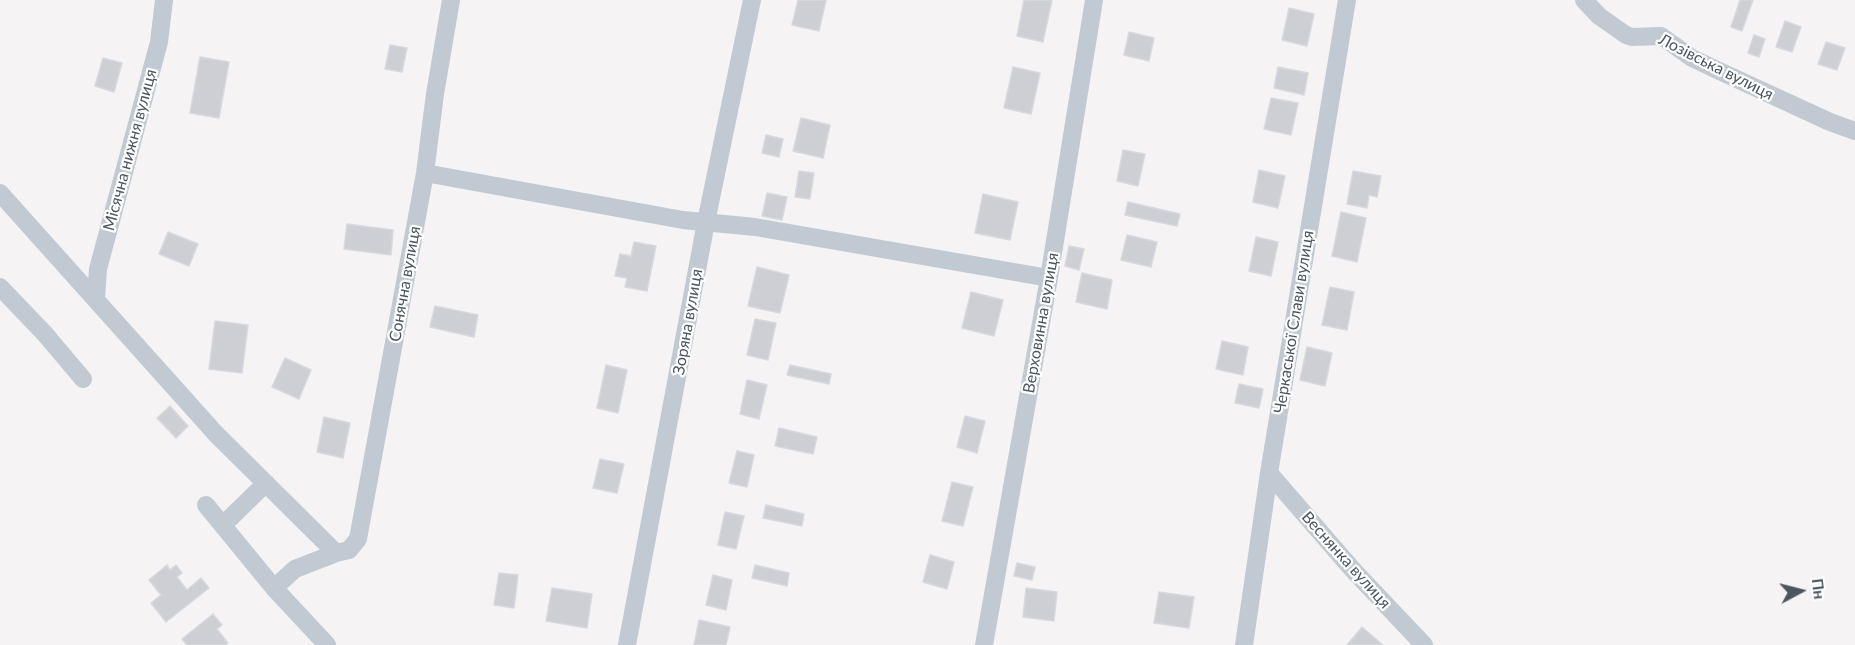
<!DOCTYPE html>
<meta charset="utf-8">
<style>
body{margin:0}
#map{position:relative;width:1855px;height:645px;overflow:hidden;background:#f5f3f3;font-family:Lato,sans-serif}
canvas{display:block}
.north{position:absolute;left:1771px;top:561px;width:60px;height:60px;-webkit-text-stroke:4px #fff;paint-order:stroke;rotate:83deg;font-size:16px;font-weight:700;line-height:24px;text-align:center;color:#4a5661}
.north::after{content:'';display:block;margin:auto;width:21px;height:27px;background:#4a5661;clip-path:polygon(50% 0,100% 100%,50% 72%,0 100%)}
</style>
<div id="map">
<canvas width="1855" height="645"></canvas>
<div class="north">Пн</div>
</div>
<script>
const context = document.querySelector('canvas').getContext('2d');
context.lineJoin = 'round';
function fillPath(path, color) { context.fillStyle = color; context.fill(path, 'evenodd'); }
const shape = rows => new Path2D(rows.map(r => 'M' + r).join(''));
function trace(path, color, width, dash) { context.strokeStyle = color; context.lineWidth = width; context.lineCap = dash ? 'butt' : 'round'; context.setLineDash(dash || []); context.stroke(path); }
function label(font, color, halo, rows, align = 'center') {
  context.font = font + ' Lato,sans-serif'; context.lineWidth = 4.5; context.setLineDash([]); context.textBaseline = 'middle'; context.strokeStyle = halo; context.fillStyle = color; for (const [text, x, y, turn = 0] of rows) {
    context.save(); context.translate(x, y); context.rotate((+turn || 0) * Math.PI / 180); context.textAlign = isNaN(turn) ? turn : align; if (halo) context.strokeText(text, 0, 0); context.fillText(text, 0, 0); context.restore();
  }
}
const building = shape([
 [798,0,826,0,819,31,792,25,798,0],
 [1024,0,1052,0,1043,42,1017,36,1024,0],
 [1740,0,1753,0,1742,31,1731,27,1740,0],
 [1289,8,1314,14,1307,46,1282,40,1289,8],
 [1785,21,1801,27,1792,52,1776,47,1785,21],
 [1129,32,1154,38,1149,61,1124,55,1129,32],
 [1754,35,1765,39,1759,57,1748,53,1754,35],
 [1826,42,1845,48,1837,70,1818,64,1826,42],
 [390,45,407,48,402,72,385,69,390,45],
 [200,57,229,62,219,118,190,113,200,57],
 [103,58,122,63,114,92,95,86,103,58],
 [1013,67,1040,73,1031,114,1004,108,1013,67],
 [1278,67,1308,73,1304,95,1274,88,1278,67],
 [1271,98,1298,103,1291,135,1264,129,1271,98],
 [801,118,830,125,823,158,793,151,801,118],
 [766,135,783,139,779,157,762,153,766,135],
 [1123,150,1145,154,1138,186,1117,181,1123,150],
 [1259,170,1285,176,1278,208,1253,202,1259,170],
 [799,171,814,173,810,199,795,197,799,171],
 [1353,171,1381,176,1377,197,1369,195,1367,208,1347,204,1353,171],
 [767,193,787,197,782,220,762,216,767,193],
 [983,194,1018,202,1010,240,975,233,983,194],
 [1128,202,1180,214,1177,226,1125,215,1128,202],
 [1341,212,1366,218,1357,262,1332,256,1341,212],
 [347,224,393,230,391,255,344,249,347,224],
 [168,232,198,244,189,266,159,254,168,232],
 [1127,235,1157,242,1151,267,1121,260,1127,235],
 [1256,237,1278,242,1271,276,1249,271,1256,237],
 [634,242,656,246,647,291,625,287,627,278,615,276,620,254,631,256,634,242],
 [1069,246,1084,249,1079,270,1065,266,1069,246],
 [757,267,789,275,780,313,748,306,757,267],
 [1082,273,1112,280,1107,309,1076,302,1082,273],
 [1330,287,1354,292,1347,330,1322,325,1330,287],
 [971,292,1003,300,994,336,962,328,971,292],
 [435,306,478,315,474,337,430,327,435,306],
 [755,319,776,323,768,360,747,355,755,319],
 [215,321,248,325,242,373,209,369,215,321],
 [1222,341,1248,347,1243,375,1216,369,1222,341],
 [1307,347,1332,353,1325,386,1300,380,1307,347],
 [285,358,311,370,299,399,272,387,285,358],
 [606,365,627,370,618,413,597,408,606,365],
 [790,365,831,374,829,384,787,375,790,365],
 [747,380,767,385,759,419,740,414,747,380],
 [1239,384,1263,389,1259,408,1235,403,1239,384],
 [170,406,188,426,176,438,157,418,170,406],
 [965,416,985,421,977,453,957,447,965,416],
 [324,417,350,423,343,458,317,452,324,417],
 [779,428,817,437,813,454,775,446,779,428],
 [737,451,754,455,747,487,729,483,737,451],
 [600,459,624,464,617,493,593,488,600,459],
 [952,482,973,487,963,526,942,521,952,482],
 [766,505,804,514,802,526,763,518,766,505],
 [725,512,744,516,736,549,718,545,725,512],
 [930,555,954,562,947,589,923,582,930,555],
 [1017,563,1035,567,1032,580,1014,576,1017,563],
 [167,565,170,570,176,565,182,573,177,577,187,590,201,578,209,588,166,622,151,603,161,595,149,580,167,565],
 [755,565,789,573,787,586,752,578,755,565],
 [499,573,518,575,514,608,494,605,499,573],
 [713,575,732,580,726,610,706,605,713,575],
 [552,588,592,594,587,628,546,621,552,588],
 [1026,588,1057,592,1054,621,1023,617,1026,588],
 [1159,592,1194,597,1189,628,1154,623,1159,592],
 [213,614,222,625,217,629,228,643,225,645,187,645,182,639,213,614],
 [699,620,730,627,726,645,694,645,699,620],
 [1362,627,1383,645,1347,645,1362,627]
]);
fillPath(building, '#cdcfd5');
trace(building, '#d7d9de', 1.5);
trace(shape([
 [1584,0,1599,16,1626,35,1632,37,1661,36,1692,58,1715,69,1830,122,1855,131],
 [425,173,683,220,755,227,1049,278],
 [0,193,216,434,336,553],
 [0,287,45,334,83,379],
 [96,299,98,269,159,42,164,0],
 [1269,473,1353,570,1424,645],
 [206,505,274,588,327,645],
 [223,525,266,483],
 [274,588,295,569,336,553,349,550,358,539,425,173,435,94,451,0],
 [627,645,706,222,752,0],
 [984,645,1049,278,1094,0],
 [1244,645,1269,473,1347,0]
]), '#c1cad2', 18);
label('16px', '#4a5661', '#fff', [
 ["Лозівська вулиця",1716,67,27],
 ["Місячна нижня вулиця",130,150,-75],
 ["Сонячна вулиця",405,284,-80],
 ["Зоряна вулиця",688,322,-80],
 ["Черкаської Слави вулиця",1294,322,-81],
 ["Верховинна вулиця",1041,323,-80],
 ["Веснянка вулиця",1346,560,48]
]);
</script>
